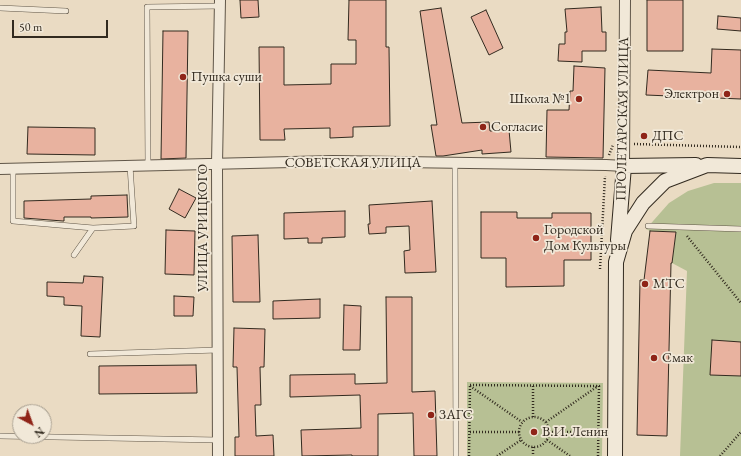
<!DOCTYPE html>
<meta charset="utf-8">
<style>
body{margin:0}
#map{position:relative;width:741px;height:456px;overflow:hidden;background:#eadbc3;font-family:"EB Garamond",serif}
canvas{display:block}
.north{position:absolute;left:12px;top:404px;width:40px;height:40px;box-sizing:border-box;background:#f1e8d8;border:1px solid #a59c8e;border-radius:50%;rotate:139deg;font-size:11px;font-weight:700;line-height:16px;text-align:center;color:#322a1f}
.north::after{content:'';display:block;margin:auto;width:14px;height:18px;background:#8f2418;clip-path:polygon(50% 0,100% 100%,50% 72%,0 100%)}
.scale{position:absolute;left:12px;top:20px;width:96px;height:18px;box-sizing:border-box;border:2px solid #322a1f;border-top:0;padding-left:5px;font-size:12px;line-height:14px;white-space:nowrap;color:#322a1f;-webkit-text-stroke:3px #f1e8d8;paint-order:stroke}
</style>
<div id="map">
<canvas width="741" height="456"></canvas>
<div class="north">N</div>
<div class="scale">50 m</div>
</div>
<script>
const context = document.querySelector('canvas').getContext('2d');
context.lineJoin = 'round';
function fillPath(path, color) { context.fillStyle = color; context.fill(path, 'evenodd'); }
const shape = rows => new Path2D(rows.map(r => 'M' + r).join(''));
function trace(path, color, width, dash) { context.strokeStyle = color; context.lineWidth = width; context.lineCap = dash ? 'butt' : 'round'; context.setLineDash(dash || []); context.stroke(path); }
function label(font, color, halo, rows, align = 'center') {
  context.font = font + ' "EB Garamond",serif'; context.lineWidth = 3.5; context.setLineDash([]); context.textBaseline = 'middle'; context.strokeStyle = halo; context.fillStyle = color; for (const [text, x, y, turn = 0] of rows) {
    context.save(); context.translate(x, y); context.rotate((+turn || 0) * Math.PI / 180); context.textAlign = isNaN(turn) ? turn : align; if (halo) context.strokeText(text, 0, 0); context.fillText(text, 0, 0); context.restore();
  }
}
fillPath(shape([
 [714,183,741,183,741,456,680,456,687,271,672,263,676,232,650,231,646,229,669,203,688,191],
 [467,382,603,383,602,456,467,456]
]), '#b7c094');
const building = shape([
 [240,0,258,0,259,17,241,18,240,0],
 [349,0,386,0,386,47,389,47,390,126,353,127,353,137,330,138,330,128,284,129,285,140,260,140,259,47,284,47,284,85,331,84,331,64,356,64,356,40,348,40,349,0],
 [647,0,683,0,683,51,647,51,647,0],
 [601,7,602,32,606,32,606,51,582,51,582,62,558,61,559,44,565,44,565,32,567,32,565,9,601,7],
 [441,8,462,123,489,122,490,131,509,130,511,152,482,154,482,150,443,156,436,156,431,125,437,125,420,11,441,8],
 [486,10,503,48,489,55,471,17,486,10],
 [718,16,741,18,741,31,717,29,718,16],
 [163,31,188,31,186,158,161,159,163,31],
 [712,49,741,50,741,99,646,95,648,70,711,73,712,49],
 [574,66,605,68,603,158,546,157,547,110,569,110,570,91,573,91,574,66],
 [28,127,95,128,95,155,27,154,28,127],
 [179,189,196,198,185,218,169,209,179,189],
 [127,195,128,217,91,218,91,217,64,217,64,221,63,221,24,218,24,201,91,199,91,196,127,195],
 [432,201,436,272,405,273,404,251,410,250,409,226,386,227,386,233,369,234,368,224,370,224,369,205,432,201],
 [345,211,345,237,322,238,322,243,308,243,308,238,284,239,284,213,345,211],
 [481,212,517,212,517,218,552,218,552,213,591,213,591,260,564,260,564,286,506,287,506,258,481,258,481,212],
 [166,230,195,231,194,275,165,274,166,230],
 [650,231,676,232,672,263,671,263,667,436,637,435,640,280,644,280,650,231],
 [258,235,260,302,233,302,232,236,258,235],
 [84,276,103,277,100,337,81,336,82,306,64,305,64,297,47,296,47,282,83,283,84,276],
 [174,296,194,297,193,316,174,316,174,296],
 [386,297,412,297,412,392,435,391,437,456,414,456,413,413,378,414,378,456,352,456,352,455,302,456,301,430,361,428,360,395,290,397,290,375,355,374,355,384,387,383,386,297],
 [320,299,320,318,273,319,273,301,320,299],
 [344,305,361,306,360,350,343,350,344,305],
 [234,328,265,329,264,367,260,367,261,405,255,405,256,436,273,435,274,456,235,456,235,437,239,437,237,367,233,367,234,328],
 [712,340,741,342,741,376,710,375,712,340],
 [196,365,197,393,99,394,99,366,196,365]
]);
fillPath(building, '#e8b29f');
trace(building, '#322a1f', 1);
const service = shape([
 [0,8,66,11],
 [455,164,456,456],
 [148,166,147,7,220,6],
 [13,169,13,221,93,228],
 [648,226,741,229],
 [74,255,93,228,134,226,130,166],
 [90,354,218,350],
 [0,436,218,440]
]);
const minor = shape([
 [0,169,333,161,606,165,624,166,625,0],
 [218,456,217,164,220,0]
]);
const secondary = shape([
 [618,240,624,166,696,165],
 [615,456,616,262,625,231,643,203,665,181,707,165,741,166]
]);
trace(service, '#605648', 6);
trace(minor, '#605648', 12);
trace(secondary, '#322a1f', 16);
trace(shape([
 [634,144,741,147],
 [609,155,613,145],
 [687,236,741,303],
 [600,269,605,176],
 [470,385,599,386,598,456],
 [470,386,522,422],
 [533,386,533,417],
 '519 432a15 15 0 1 1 30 0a15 15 0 1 1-30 0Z',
 [546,422,598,386],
 [470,432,519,432],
 [549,432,598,432],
 [547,440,570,456],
 [533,447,533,456],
 [469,456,470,385],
 [497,456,521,440],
 [720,456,741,432]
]), '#322a1f', 2.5, [1, 2]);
trace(service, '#f1e8d8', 5);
trace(minor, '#f1e8d8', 10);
trace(secondary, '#f1e8d8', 14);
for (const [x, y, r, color] of [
 [183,77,4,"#8f2418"],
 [727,94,4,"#8f2418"],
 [579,99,4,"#8f2418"],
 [483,127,4,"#8f2418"],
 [644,136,4,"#8f2418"],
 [536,238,4,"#8f2418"],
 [645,284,4,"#8f2418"],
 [654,358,4,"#8f2418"],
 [431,415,4,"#8f2418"],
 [534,432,4,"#8f2418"]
]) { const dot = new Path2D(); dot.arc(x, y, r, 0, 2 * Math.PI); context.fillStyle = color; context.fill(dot); trace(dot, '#f1e8d8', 1.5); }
label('14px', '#322a1f', '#f1e8d8', [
 ["Пушка суши",191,77],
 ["Электрон",719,94,"right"],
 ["Школа №1",571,99,"right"],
 ["Согласие",491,127],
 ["ДПС",652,136],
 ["Городской",544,230],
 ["Дом Культуры",544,246],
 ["МТС",653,284],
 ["Смак",662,358],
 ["ЗАГС",439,415],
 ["В.И. Ленин",542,432]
], 'left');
label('14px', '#322a1f', '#f1e8d8', [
 ["ПРОЛЕТАРСКАЯ УЛИЦА",623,119,-89],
 ["СОВЕТСКАЯ УЛИЦА",353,163],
 ["УЛИЦА УРИЦКОГО",203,228,-90]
]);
</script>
